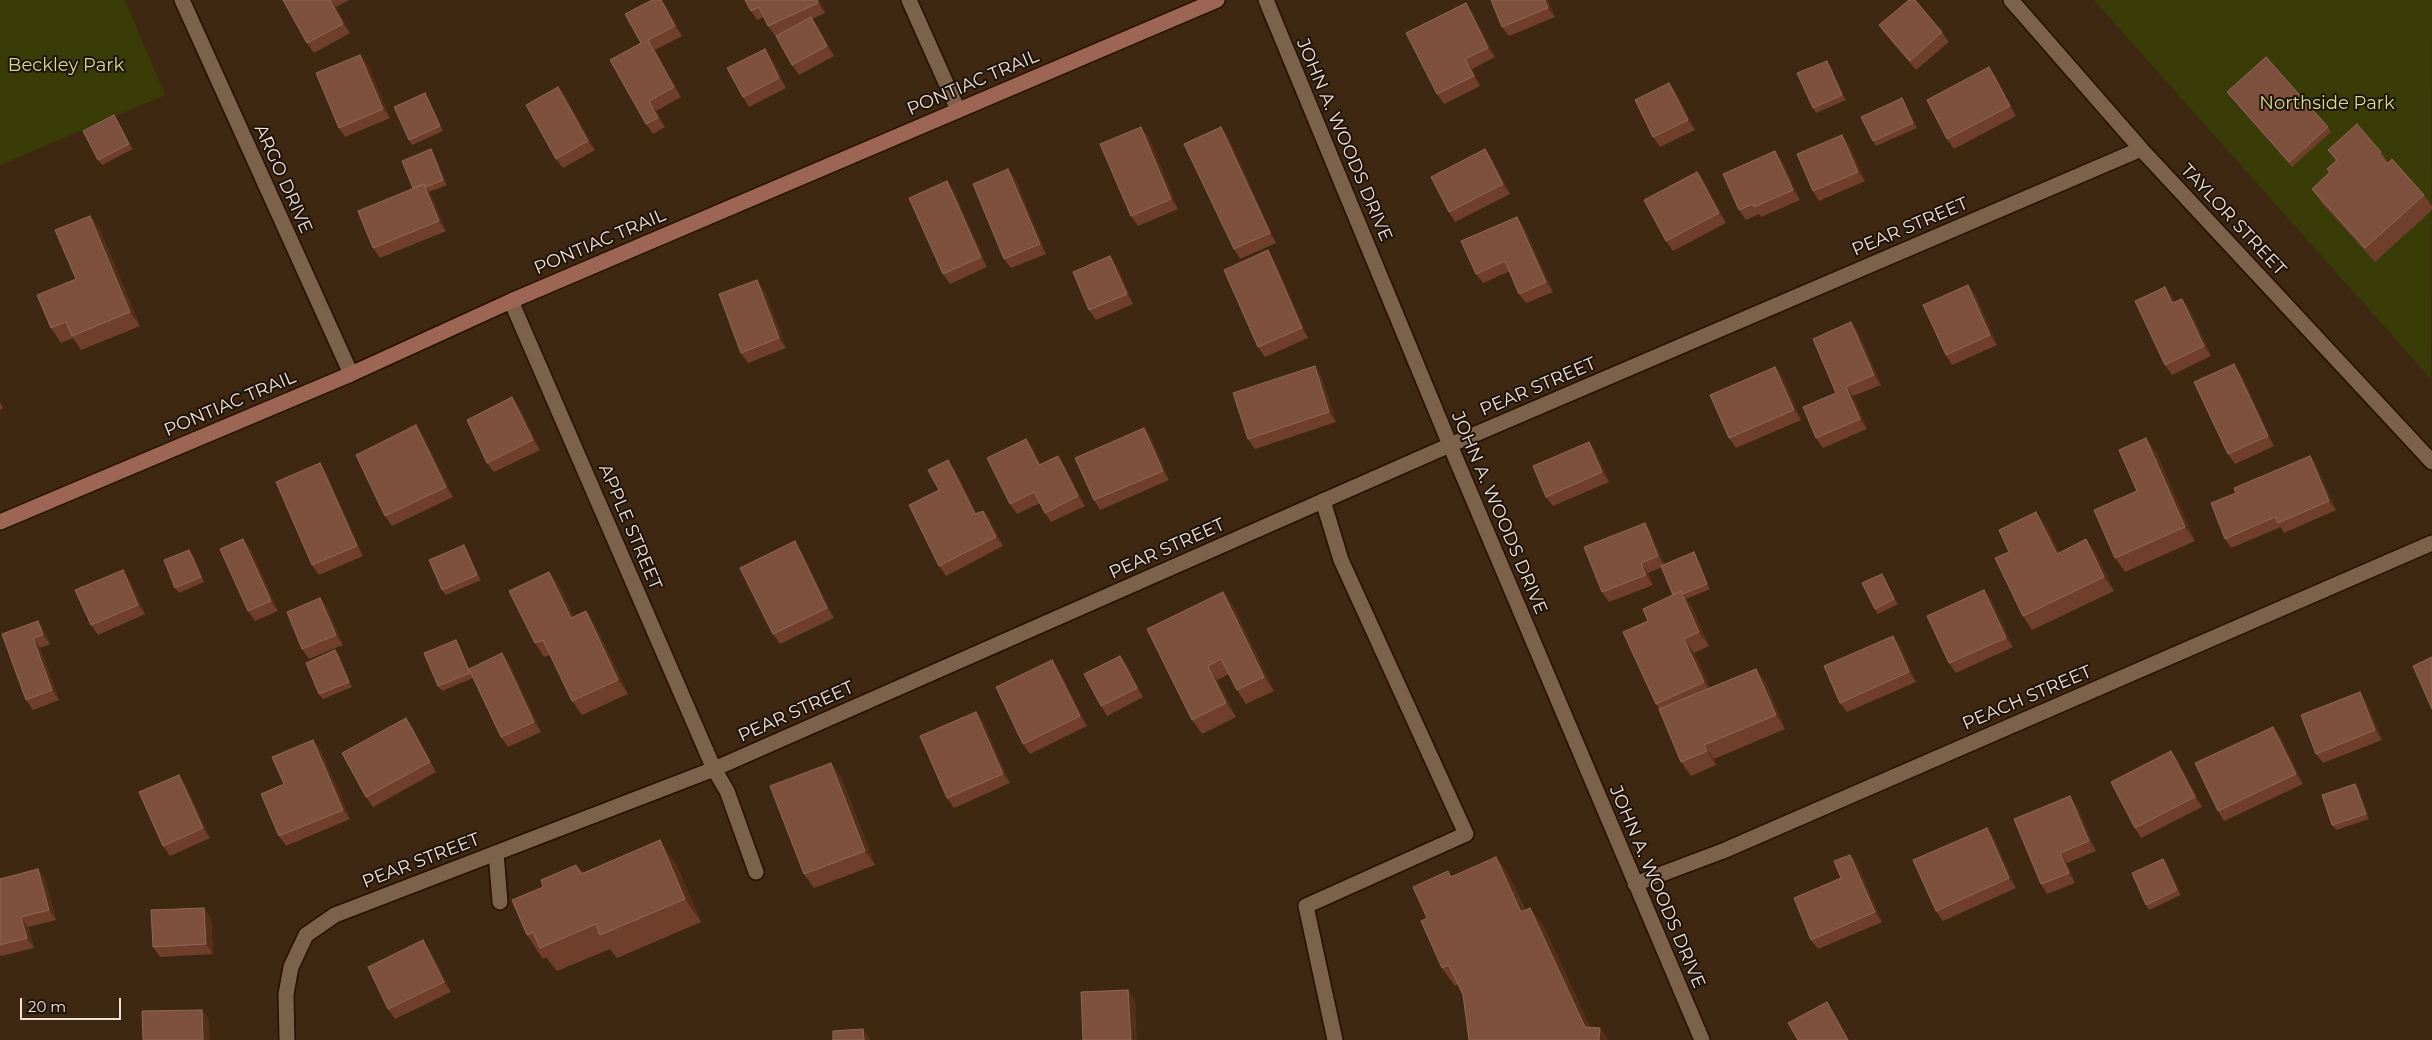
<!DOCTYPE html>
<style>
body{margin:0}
#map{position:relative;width:2432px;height:1040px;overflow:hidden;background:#3f2812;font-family:Montserrat,sans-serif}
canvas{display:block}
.scale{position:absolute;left:20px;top:998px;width:101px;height:22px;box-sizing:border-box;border:2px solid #f2e2d6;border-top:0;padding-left:6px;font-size:15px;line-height:18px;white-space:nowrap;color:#f2e2d6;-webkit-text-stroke:4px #1e130a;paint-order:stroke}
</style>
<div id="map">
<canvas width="2432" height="1040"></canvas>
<div class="scale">20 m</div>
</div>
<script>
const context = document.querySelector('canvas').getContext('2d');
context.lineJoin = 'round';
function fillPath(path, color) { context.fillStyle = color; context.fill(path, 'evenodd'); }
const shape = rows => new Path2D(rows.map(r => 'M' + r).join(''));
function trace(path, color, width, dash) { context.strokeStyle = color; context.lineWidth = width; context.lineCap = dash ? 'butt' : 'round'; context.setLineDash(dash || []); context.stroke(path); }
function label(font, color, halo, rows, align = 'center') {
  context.font = font + ' Montserrat,sans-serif'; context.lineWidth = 4; context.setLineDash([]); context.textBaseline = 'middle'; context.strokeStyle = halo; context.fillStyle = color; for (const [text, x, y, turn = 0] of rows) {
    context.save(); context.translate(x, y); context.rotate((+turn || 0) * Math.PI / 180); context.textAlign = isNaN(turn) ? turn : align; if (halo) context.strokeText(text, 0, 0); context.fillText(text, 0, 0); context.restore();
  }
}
fillPath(shape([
 [0,0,125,0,165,95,0,165],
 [2094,0,2432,0,2431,379]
]), '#393c07');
const lane = shape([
 [1323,501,1341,560,1466,834,1306,906,1335,1040],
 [714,769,727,791,756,872],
 [496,853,500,902]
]);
const street = shape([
 [182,0,351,374],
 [909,0,958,110],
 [1266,0,1450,445,1702,1040],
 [2011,0,2141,149,2432,462],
 [511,301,714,769],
 [1635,884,1723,851,2432,543],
 [287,1040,286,994,291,967,306,935,335,915,714,769,1450,445,2141,149]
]);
const secondary = shape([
 [0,522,351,374,511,301,1217,0]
]);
trace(lane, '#251000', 18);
trace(street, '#251000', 18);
trace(secondary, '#251000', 18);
trace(lane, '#7c624b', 15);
trace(street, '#7c624b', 15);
trace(secondary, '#9d6654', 15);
fillPath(shape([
 [283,0,349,0,336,7,350,33,314,53,307,43],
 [652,0,661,0,666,6,682,36,655,50,681,97,656,111,665,127,653,134,646,124,641,43],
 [745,0,819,0,825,13,812,19,818,27,834,56,799,75,792,65,788,30,775,36,768,26,764,17,757,20,751,11],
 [1548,0,1555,17,1509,36,1502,27],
 [1472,12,1495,57,1472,69,1480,86,1444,104,1437,94],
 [1879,25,1942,32,1949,42,1916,70,1886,35],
 [360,55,367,64,390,118,345,137,339,128],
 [772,59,786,88,749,107,743,97],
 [1827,61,1830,66,1846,100,1816,113,1813,108],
 [1989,67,1996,77,2016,116,1954,149,1947,139],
 [1669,83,1676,93,1695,130,1660,147,1653,137],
 [558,87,565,96,595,150,563,168,556,159],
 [2227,92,2328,127,2331,132,2292,167,2230,96],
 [428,98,443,131,412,145,409,140],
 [1902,98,1905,103,1917,128,1876,146,1873,141],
 [117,120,133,149,102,165,98,160],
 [1148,136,1178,209,1138,226,1131,216],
 [1228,137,1276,243,1240,259,1234,249],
 [1849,145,1865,181,1819,201,1813,191],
 [1485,149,1492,159,1510,194,1455,222,1449,212],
 [2328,150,2381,152,2388,162,2424,195,2432,206,2432,210,2375,262,2322,203,2312,189,2329,173,2327,169,2336,161],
 [434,154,447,185,429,192,446,231,380,258,373,248,413,188],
 [1782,161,1800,200,1761,217,1759,214,1746,220,1739,210],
 [1008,169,1015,178,1046,254,1011,268,1004,259],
 [1697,172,1704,181,1726,223,1673,251,1666,241],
 [947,181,954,191,987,267,950,284,943,274],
 [1524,227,1553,292,1526,303,1519,294,1510,271,1483,283,1476,274],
 [100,230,140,326,81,350,73,338,61,343,51,328],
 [1274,260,1308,338,1265,357,1258,347],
 [1117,266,1133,304,1096,320,1089,310],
 [2165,287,2172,297,2174,302,2189,308,2211,356,2172,375,2165,365],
 [764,290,786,348,748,363,741,353],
 [1975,294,1997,345,1952,365,1946,355],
 [1851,322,1858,332,1881,385,1853,396,1867,429,1823,448,1816,438,1836,393],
 [1775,367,1782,376,1801,420,1736,448,1729,438],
 [2241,374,2274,446,2235,464,2228,454],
 [1321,376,1336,422,1255,449,1248,439],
 [0,402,3,408,0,410],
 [519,407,540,450,494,472,487,463],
 [1144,428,1151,438,1169,480,1100,510,1094,500],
 [423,435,453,497,392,526,385,516],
 [1026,439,1033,448,1040,464,1064,465,1085,506,1051,522,1045,513,1040,503,1017,514,1010,504],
 [1589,442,1596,452,1609,482,1553,506,1546,497],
 [2156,452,2195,541,2125,572,2115,558,2137,491],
 [2310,456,2316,465,2336,510,2284,533,2281,527,2231,548,2225,539,2236,493],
 [320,463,326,473,363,556,319,575,312,565],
 [955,470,977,514,983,511,990,520,1003,546,946,576,939,566,939,490],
 [2036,512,2046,526,2059,552,2096,553,2114,591,2032,630,2023,616],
 [1645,523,1651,533,1664,564,1694,552,1697,557,1710,589,1686,599,1691,605,1709,646,1694,653,1710,688,1756,669,1766,683,1785,729,1714,759,1716,765,1691,776,1681,762,1659,709,1656,704,1648,621,1673,595,1662,567,1648,573,1653,585,1609,602,1602,592],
 [250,548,278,611,255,621,248,611],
 [189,550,193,555,204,582,179,593,175,588],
 [467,550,481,580,446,595,442,590],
 [801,551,834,618,780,644,773,634],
 [129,579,145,614,98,635,91,625],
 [1885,579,1898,604,1878,614,1875,609],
 [559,586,573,617,586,611,595,625,628,694,582,715,572,701,550,655,544,657,535,643],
 [1223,592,1233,606,1274,691,1246,704,1237,690,1229,674,1217,680,1236,717,1202,734,1192,720],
 [320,598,327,608,343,645,309,659,302,649],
 [1991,599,2013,647,1956,673,1949,663],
 [38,621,44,631,50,644,40,648,59,700,33,710,26,700,2,634],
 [459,645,469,669,509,663,541,732,508,747,501,737,473,678,442,691,438,686],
 [1900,646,1916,682,1847,712,1840,703],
 [335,650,339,655,352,687,323,699,319,694],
 [1120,656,1127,665,1143,697,1107,716,1101,706],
 [1052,660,1059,670,1087,726,1030,754,1023,744],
 [2366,702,2382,740,2323,763,2316,754],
 [976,712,983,722,1010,783,954,808,947,798],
 [412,727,436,772,373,807,366,797],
 [2280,736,2303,784,2224,821,2218,811],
 [320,749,350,819,286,846,279,836,284,784],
 [2171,751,2178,761,2202,807,2141,838,2135,828],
 [841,777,875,865,814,888,804,874],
 [185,784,210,838,170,856,163,846],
 [2355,784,2359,789,2369,819,2336,830,2332,825],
 [2070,796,2077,806,2096,851,2067,863,2075,883,2047,894,2041,884],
 [1987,828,1993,837,2016,888,1943,921,1936,911],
 [1850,855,1857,864,1882,922,1818,949,1811,940,1841,878],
 [1496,857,1508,874,1525,910,1543,925,1590,1027,1600,1028,1608,1040,1469,1040,1463,995,1458,984,1455,986,1442,968,1427,918,1452,876],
 [2163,859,2167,864,2181,895,2149,910,2146,905],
 [676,864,701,922,617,958,610,949,557,971,546,957,543,959,527,935,543,887,576,865,583,873],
 [0,879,45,879,56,920,28,927,34,948,1,956,0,954],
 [211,918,213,954,160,957,153,947],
 [430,950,451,992,395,1019,388,1009]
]), '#6f3f2b');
fillPath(shape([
 [330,0,336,7,350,33,343,24],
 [661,0,666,6,682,36,675,26],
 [817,0,819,0,825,13,818,3],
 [1545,0,1548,0,1555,17,1548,8],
 [1466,3,1472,12,1495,57,1488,48],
 [811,17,818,27,834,56,827,46],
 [648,40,655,50,681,97,674,87],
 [765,49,772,59,786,88,779,78],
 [360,55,367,64,390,118,383,109],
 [1465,59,1472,69,1480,86,1474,76],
 [1827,61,1830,66,1846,100,1842,95],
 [1989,67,1996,77,2016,116,2010,106],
 [1669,83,1676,93,1695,130,1688,120],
 [558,87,565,96,595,150,588,141],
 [425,93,428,98,443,131,440,126],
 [1902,98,1905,103,1917,128,1913,123],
 [649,101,656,111,665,127,658,118],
 [114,115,117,120,133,149,129,144],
 [1141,127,1148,136,1178,209,1171,199],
 [1221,127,1228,137,1276,243,1270,233],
 [1842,135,1849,145,1865,181,1858,172],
 [431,149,434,154,447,185,443,180],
 [1485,149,1492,159,1510,194,1503,184],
 [1775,151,1782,161,1800,200,1793,190],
 [1008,169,1015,178,1046,254,1040,244],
 [1697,172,1704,181,1726,223,1719,213],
 [947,181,954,191,987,267,981,257],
 [424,184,431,194,446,231,439,221],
 [90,216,100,230,140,326,130,312],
 [1517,217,1524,227,1553,292,1546,282],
 [1268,250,1274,260,1308,338,1302,328],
 [1110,256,1117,266,1133,304,1127,294],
 [757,280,764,290,786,348,779,338],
 [1968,285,1975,294,1997,345,1990,335],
 [2165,287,2172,297,2179,313,2172,303],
 [2182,299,2189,308,2211,356,2204,346],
 [1851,322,1858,332,1881,385,1874,375],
 [2234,364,2241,374,2274,446,2268,436],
 [1315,366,1321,376,1336,422,1329,412],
 [1775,367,1782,376,1801,420,1794,410],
 [1846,387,1853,396,1867,429,1860,419],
 [512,397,519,407,540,450,533,440],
 [416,425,423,435,453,497,446,487],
 [1144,428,1151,438,1169,480,1163,471],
 [2146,438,2156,452,2195,541,2185,527],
 [1026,439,1033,448,1046,475,1039,465],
 [1589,442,1596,452,1609,482,1602,472],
 [1058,456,1064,465,1085,506,1078,496],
 [2310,456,2316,465,2336,510,2329,501],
 [948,460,955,470,982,524,975,514],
 [320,463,326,473,363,556,357,546],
 [983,511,990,520,1003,546,996,537],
 [2036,512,2046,526,2067,568,2057,554],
 [1645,523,1651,533,1665,566,1658,556],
 [243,539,250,548,278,611,271,601],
 [2086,539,2096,553,2114,591,2104,577],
 [795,541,801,551,834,618,827,608],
 [464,545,467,550,481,580,477,575],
 [189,550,193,555,204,582,201,577],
 [1694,552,1697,557,1710,589,1707,584],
 [1641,563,1648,573,1653,585,1646,575],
 [123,570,129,579,145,614,138,605],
 [549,572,559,586,581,632,571,618],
 [1882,574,1885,579,1898,604,1894,599],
 [1984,590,1991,599,2013,647,2006,638],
 [1681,591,1691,605,1709,646,1699,632],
 [1223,592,1233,606,1274,691,1264,677],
 [320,598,327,608,343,645,336,635],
 [586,611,595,625,628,694,618,680],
 [38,621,44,631,50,644,43,635],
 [1893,636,1900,646,1916,682,1909,672],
 [33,638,40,648,59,700,52,690],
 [1684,639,1694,653,1714,696,1704,682],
 [456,640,459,645,473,678,470,673],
 [335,650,339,655,352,687,349,682],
 [502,653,509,663,541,732,534,722],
 [1120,656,1127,665,1143,697,1137,688],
 [1052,660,1059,670,1087,726,1080,716],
 [1208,666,1217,680,1236,717,1226,703],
 [1756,669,1766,683,1785,729,1776,715],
 [2360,692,2366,702,2382,740,2375,730],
 [976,712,983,722,1010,783,1003,774],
 [406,718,412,727,436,772,430,762],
 [2273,727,2280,736,2303,784,2296,774],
 [313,740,320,749,350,819,343,810],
 [1704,745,1714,759,1716,765,1707,751],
 [2171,751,2178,761,2202,807,2195,797],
 [831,763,841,777,875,865,865,851],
 [179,775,185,784,210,838,203,828],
 [2355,784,2359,789,2369,819,2366,814],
 [2070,796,2077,806,2096,851,2089,841],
 [1987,828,1993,837,2016,888,2009,878],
 [660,840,676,864,701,922,685,899],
 [2060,853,2067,863,2075,883,2069,873],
 [1850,855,1857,864,1882,922,1875,912],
 [1496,857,1508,874,1533,930,1521,912],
 [2163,859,2167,864,2181,895,2177,890],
 [38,869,45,879,56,920,49,910],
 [204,908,211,918,213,954,206,944],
 [1530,908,1543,925,1596,1040,1585,1027],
 [21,917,28,927,34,948,27,938],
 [423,940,430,950,451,992,444,982],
 [1128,990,1135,999,1137,1040,1131,1040],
 [1827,1002,1833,1012,1849,1040,1848,1040],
 [202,1010,209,1019,210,1040,203,1040],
 [1600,1028,1608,1040,1599,1040],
 [863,1029,870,1039,870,1040,864,1040]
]), '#562f19');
const building = shape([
 [283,0,330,0,343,24,307,43,283,0],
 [652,0,661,0,675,26,648,40,674,87,649,101,658,118,646,124,610,60,641,43,625,14,652,0],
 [745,0,817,0,818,3,768,26,759,7,751,11,745,0],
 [1491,0,1545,0,1548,8,1502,27,1491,0],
 [1909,0,1915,0,1942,32,1910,61,1879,25,1909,0],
 [1466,3,1488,48,1465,59,1474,76,1437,94,1406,33,1466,3],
 [811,17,827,46,792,65,776,36,811,17],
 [765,49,779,78,743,97,727,68,765,49],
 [360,55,383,109,339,128,316,73,360,55],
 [2266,57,2328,127,2289,162,2227,92,2266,57],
 [1827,61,1842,95,1813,108,1797,73,1827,61],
 [1989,67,2010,106,1947,139,1927,100,1989,67],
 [1669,83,1688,120,1653,137,1635,100,1669,83],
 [558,87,588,141,556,159,526,105,558,87],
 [425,93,440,126,409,140,394,107,425,93],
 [1902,98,1913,123,1873,141,1861,117,1902,98],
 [114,115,129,144,98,160,83,131,114,115],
 [2357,124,2381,152,2379,154,2387,164,2392,159,2424,195,2365,248,2312,189,2330,172,2327,169,2337,160,2328,150,2357,124],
 [1141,127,1171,199,1131,216,1100,144,1141,127],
 [1221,127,1270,233,1234,249,1184,144,1221,127],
 [1842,135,1858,172,1813,191,1797,154,1842,135],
 [431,149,443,180,426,187,424,184,413,188,402,161,431,149],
 [1485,149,1503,184,1449,212,1431,177,1485,149],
 [1775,151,1793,190,1754,207,1753,204,1739,210,1723,174,1775,151],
 [1008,169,1040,244,1004,259,973,184,1008,169],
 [1697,172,1719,213,1666,241,1644,200,1697,172],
 [947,181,981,257,943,274,909,198,947,181],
 [424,184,439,221,373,248,358,211,424,184],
 [90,216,130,312,72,336,66,322,51,328,37,295,76,279,55,230,90,216],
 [1517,217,1546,282,1519,294,1505,261,1476,274,1461,241,1517,217],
 [1268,250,1302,328,1258,347,1224,270,1268,250],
 [1110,256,1127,294,1089,310,1073,272,1110,256],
 [757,280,779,338,741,353,719,294,757,280],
 [1968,285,1990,335,1946,355,1923,305,1968,285],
 [2165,287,2172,303,2182,299,2204,346,2165,365,2135,301,2165,287],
 [1851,322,1874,375,1846,387,1860,419,1816,438,1803,407,1836,393,1813,339,1851,322],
 [2234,364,2268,436,2228,454,2194,382,2234,364],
 [1315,366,1329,412,1248,439,1233,393,1315,366],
 [1775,367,1794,410,1729,438,1710,395,1775,367],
 [512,397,533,440,487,463,467,420,512,397],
 [416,425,446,487,385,516,356,455,416,425],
 [1144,428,1163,471,1094,500,1075,458,1144,428],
 [2146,438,2185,527,2115,558,2094,510,2137,491,2119,450,2146,438],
 [1026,439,1039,465,1058,456,1078,496,1045,513,1034,492,1010,504,987,458,1026,439],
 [1589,442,1602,472,1546,497,1533,466,1589,442],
 [2310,456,2329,501,2278,523,2275,517,2225,539,2211,503,2236,493,2234,488,2310,456],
 [948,460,975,514,983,511,996,537,939,566,909,505,939,490,928,470,948,460],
 [320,463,357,546,312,565,276,482,320,463],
 [2036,512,2057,554,2086,539,2104,577,2023,616,1995,558,2009,552,1999,530,2036,512],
 [1645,523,1658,556,1641,563,1646,575,1602,592,1584,547,1645,523],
 [243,539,271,601,248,611,220,549,243,539],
 [795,541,827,608,773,634,740,568,795,541],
 [464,545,477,575,442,590,429,560,464,545],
 [189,550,201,577,175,588,164,560,189,550],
 [1694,552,1707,584,1683,594,1681,591,1673,595,1661,566,1694,552],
 [123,570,138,605,91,625,75,590,123,570],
 [549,572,571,618,586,611,618,680,572,701,543,640,535,643,509,591,549,572],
 [1882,574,1894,599,1875,609,1862,583,1882,574],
 [1984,590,2006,638,1949,663,1927,616,1984,590],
 [1681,591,1699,632,1684,639,1704,682,1656,704,1623,632,1648,621,1643,609,1681,591],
 [1223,592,1264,677,1237,690,1221,659,1208,666,1226,703,1192,720,1147,629,1223,592],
 [320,598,336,635,302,649,287,612,320,598],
 [38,621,43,635,33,638,52,690,26,700,2,634,38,621],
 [1893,636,1909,672,1840,703,1824,666,1893,636],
 [456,640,470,673,438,686,424,653,456,640],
 [335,650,349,682,319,694,306,663,335,650],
 [502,653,534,722,501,737,469,669,502,653],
 [1120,656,1137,688,1101,706,1084,674,1120,656],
 [2432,657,2432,709,2413,666,2432,657],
 [1052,660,1080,716,1023,744,996,687,1052,660],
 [1756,669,1776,715,1704,745,1707,751,1681,762,1659,709,1756,669],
 [2360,692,2375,730,2316,754,2301,715,2360,692],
 [976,712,1003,774,947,798,920,736,976,712],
 [406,718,430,762,366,797,342,753,406,718],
 [2273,727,2296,774,2218,811,2195,763,2273,727],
 [313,740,343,810,279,836,261,794,284,784,272,757,313,740],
 [2171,751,2195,797,2135,828,2111,782,2171,751],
 [831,763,865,851,804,874,770,786,831,763],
 [179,775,203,828,163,846,139,792,179,775],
 [2355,784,2366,814,2332,825,2322,795,2355,784],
 [2070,796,2089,841,2060,853,2069,873,2041,884,2014,819,2070,796],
 [1987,828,2009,878,1936,911,1913,860,1987,828],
 [660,840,685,899,600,935,596,924,540,948,533,932,527,935,512,900,543,887,541,880,576,865,581,874,660,840],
 [1850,855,1875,912,1811,940,1794,898,1841,878,1834,861,1850,855],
 [1496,857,1521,912,1530,908,1585,1027,1600,1028,1599,1040,1469,1040,1463,995,1449,965,1442,968,1421,921,1427,918,1413,887,1448,871,1451,877,1496,857],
 [2163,859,2177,890,2146,905,2132,873,2163,859],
 [38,869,49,910,21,917,27,938,0,945,0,879,38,869],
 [204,908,206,944,153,947,151,910,204,908],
 [423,940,444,982,388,1009,368,967,423,940],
 [1128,990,1131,1040,1083,1040,1081,992,1128,990],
 [1827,1002,1848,1040,1798,1040,1788,1023,1827,1002],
 [202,1010,203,1040,143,1040,142,1011,202,1010],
 [863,1029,864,1040,833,1040,833,1031,863,1029]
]);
fillPath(building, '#7d513d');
trace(building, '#8f6855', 1);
label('18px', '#d4dc86', '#1e130a', [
 ["Beckley Park",66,66],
 ["Northside Park",2327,104]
]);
label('18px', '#f2e2d6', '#1e130a', [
 ["PONTIAC TRAIL",973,83,-23],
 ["JOHN A. WOODS DRIVE",1344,140,67],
 ["ARGO DRIVE",283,179,66],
 ["TAYLOR STREET",2233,220,47],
 ["PEAR STREET",1910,227,-23],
 ["PONTIAC TRAIL",600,242,-23],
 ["PEAR STREET",1538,387,-23],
 ["PONTIAC TRAIL",230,404,-23],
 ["JOHN A. WOODS DRIVE",1499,513,67],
 ["APPLE STREET",630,527,67],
 ["PEAR STREET",1167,549,-24],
 ["PEACH STREET",2027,698,-23],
 ["PEAR STREET",796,712,-24],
 ["PEAR STREET",421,861,-21],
 ["JOHN A. WOODS DRIVE",1657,887,67]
]);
</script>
